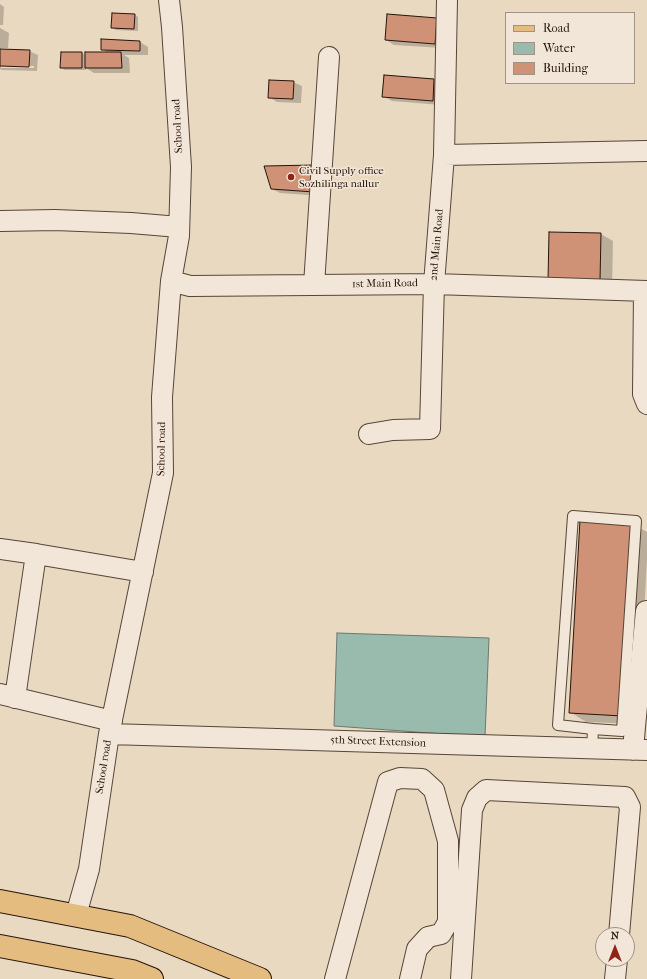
<!DOCTYPE html>
<style>
body{margin:0}
#map{position:relative;width:647px;height:979px;overflow:hidden;background:#e9d9c1;font-family:"IM FELL French Canon",serif}
canvas{display:block}
.legend{position:absolute;left:505px;top:12px;width:130px;height:72px;box-sizing:border-box;background:#f1e6d7;border:1px solid #a09285;margin:0;padding:5px 7px;list-style:none;font-size:12px;color:#26140b}
.legend li{display:flex;align-items:center;gap:8px;height:20px}
.legend b{width:20px;border:1px solid #a09285}
.north{position:absolute;left:595px;top:927px;width:40px;height:40px;box-sizing:border-box;background:#f1e6d7;border:1px solid #a09285;border-radius:50%;rotate:0deg;font-size:11px;font-weight:700;line-height:16px;text-align:center;color:#26140b}
.north::after{content:'';display:block;margin:auto;width:14px;height:18px;background:#8f2418;clip-path:polygon(50% 0,100% 100%,50% 72%,0 100%)}
</style>
<div id="map">
<canvas width="647" height="979"></canvas>
<ul class="legend">
<li><b style="height:5px;background:#e4bc80"></b>Road</li>
<li><b style="height:11px;background:#98bbae"></b>Water</li>
<li><b style="height:11px;background:#cf9277"></b>Building</li>
</ul>
<div class="north">N</div>
</div>
<script>
const context = document.querySelector('canvas').getContext('2d');
context.lineJoin = 'round';
function fillPath(path, color) { context.fillStyle = color; context.fill(path, 'evenodd'); }
const shape = rows => new Path2D(rows.map(r => 'M' + r).join(''));
function trace(path, color, width, dash) { context.strokeStyle = color; context.lineWidth = width; context.lineCap = dash ? 'butt' : 'round'; context.setLineDash(dash || []); context.stroke(path); }
function label(font, color, halo, rows, align = 'center') {
  context.font = font + ' "IM FELL French Canon",serif'; context.lineWidth = 3; context.setLineDash([]); context.textBaseline = 'middle'; context.strokeStyle = halo; context.fillStyle = color; for (const [text, x, y, turn = 0] of rows) {
    context.save(); context.translate(x, y); context.rotate((+turn || 0) * Math.PI / 180); context.textAlign = isNaN(turn) ? turn : align; if (halo) context.strokeText(text, 0, 0); context.fillText(text, 0, 0); context.restore();
  }
}
const water = shape([
 [337,633,489,638,485,737,334,726,337,633]
]);
fillPath(water, '#98bbae');
trace(water, '#6a786d', 1);
fillPath(shape([
 [0,4,4,7,3,25,0,25],
 [135,15,138,17,138,31,116,30,112,27],
 [436,19,443,48,394,45,386,40],
 [0,28,9,33,8,48,0,48],
 [140,42,148,47,148,55,124,55,129,58,130,73,94,73,86,68,86,70,65,70,61,68,62,53,82,53,86,55,108,53,102,49],
 [0,50,29,51,38,55,37,71,2,70,0,69],
 [1,65,34,66,34,68,1,68],
 [385,76,434,80,442,85,441,105,392,101,383,96],
 [293,82,302,86,301,103,277,102,269,97],
 [266,167,322,196,280,193,272,189],
 [601,234,613,241,612,288,561,287],
 [633,524,647,532,647,559,638,724,586,722,570,712]
]), '#0003');
const building = shape([
 [112,13,135,14,134,29,111,28,112,13],
 [387,14,437,18,435,44,385,40,387,14],
 [101,39,140,41,140,51,101,50,101,39],
 [0,49,30,50,29,67,0,66,0,49],
 [61,52,82,52,82,68,60,68,61,52],
 [85,52,121,52,122,68,85,68,85,52],
 [384,75,434,79,433,101,382,97,384,75],
 [269,80,294,81,293,99,268,98,269,80],
 [315,165,314,192,271,189,264,166,315,165],
 [549,232,601,233,600,281,548,281,549,232],
 [580,520,633,523,622,716,569,713,580,520]
]);
fillPath(building, '#cf9277');
trace(building, '#26140b', 1);
const service = shape([
 [592,749,593,729,622,731,636,521,573,516,558,725,593,729]
]);
const minor = shape([
 [444,155,647,151],
 [0,221,55,220,131,223,179,227],
 [171,281,190,286,434,284,647,291],
 [314,285,329,57],
 [644,291,643,394,647,404],
 [369,434,393,430,430,429,434,284,444,155,447,0],
 [0,549,36,554,143,572],
 [0,694,112,721],
 [15,698,36,554],
 [109,734,647,750],
 [633,750,635,727,646,611,647,611],
 [76,915,89,869,109,734,163,473,162,397,171,281,179,236,181,167,172,27,169,0],
 [335,979,388,782,400,778,422,779,434,790,448,841,448,922,441,934,428,937,417,949,410,979],
 [461,979,472,810,477,798,486,790,625,797,630,807,619,935],
 [615,979,617,959]
]);
const primary = shape([
 [0,901,130,926,260,979],
 [0,946,132,971,152,979]
]);
trace(service, '#574538', 12);
trace(minor, '#574538', 22);
trace(primary, '#26140b', 24);
trace(service, '#f1e6d7', 10);
trace(minor, '#f1e6d7', 20);
trace(primary, '#e4bc80', 22);
for (const [x, y, r, color] of [
 [291,177,4,"#8f2418"]
]) { const dot = new Path2D(); dot.arc(x, y, r, 0, 2 * Math.PI); context.fillStyle = color; context.fill(dot); trace(dot, '#f1e6d7', 1.5); }
label('11px', '#26140b', '#f1e6d7', [
 ["School road",178,126,-93],
 ["2nd Main Road",437,245,-85],
 ["1st Main Road",385,284,-1],
 ["School road",162,449,-89],
 ["5th Street Extension",378,742,2],
 ["School road",104,767,-81]
]);
label('11px', '#26140b', '#f1e6d7', [
 ["Civil Supply office",299,171],
 ["Sozhilinga nallur",299,184]
], 'left');
</script>
